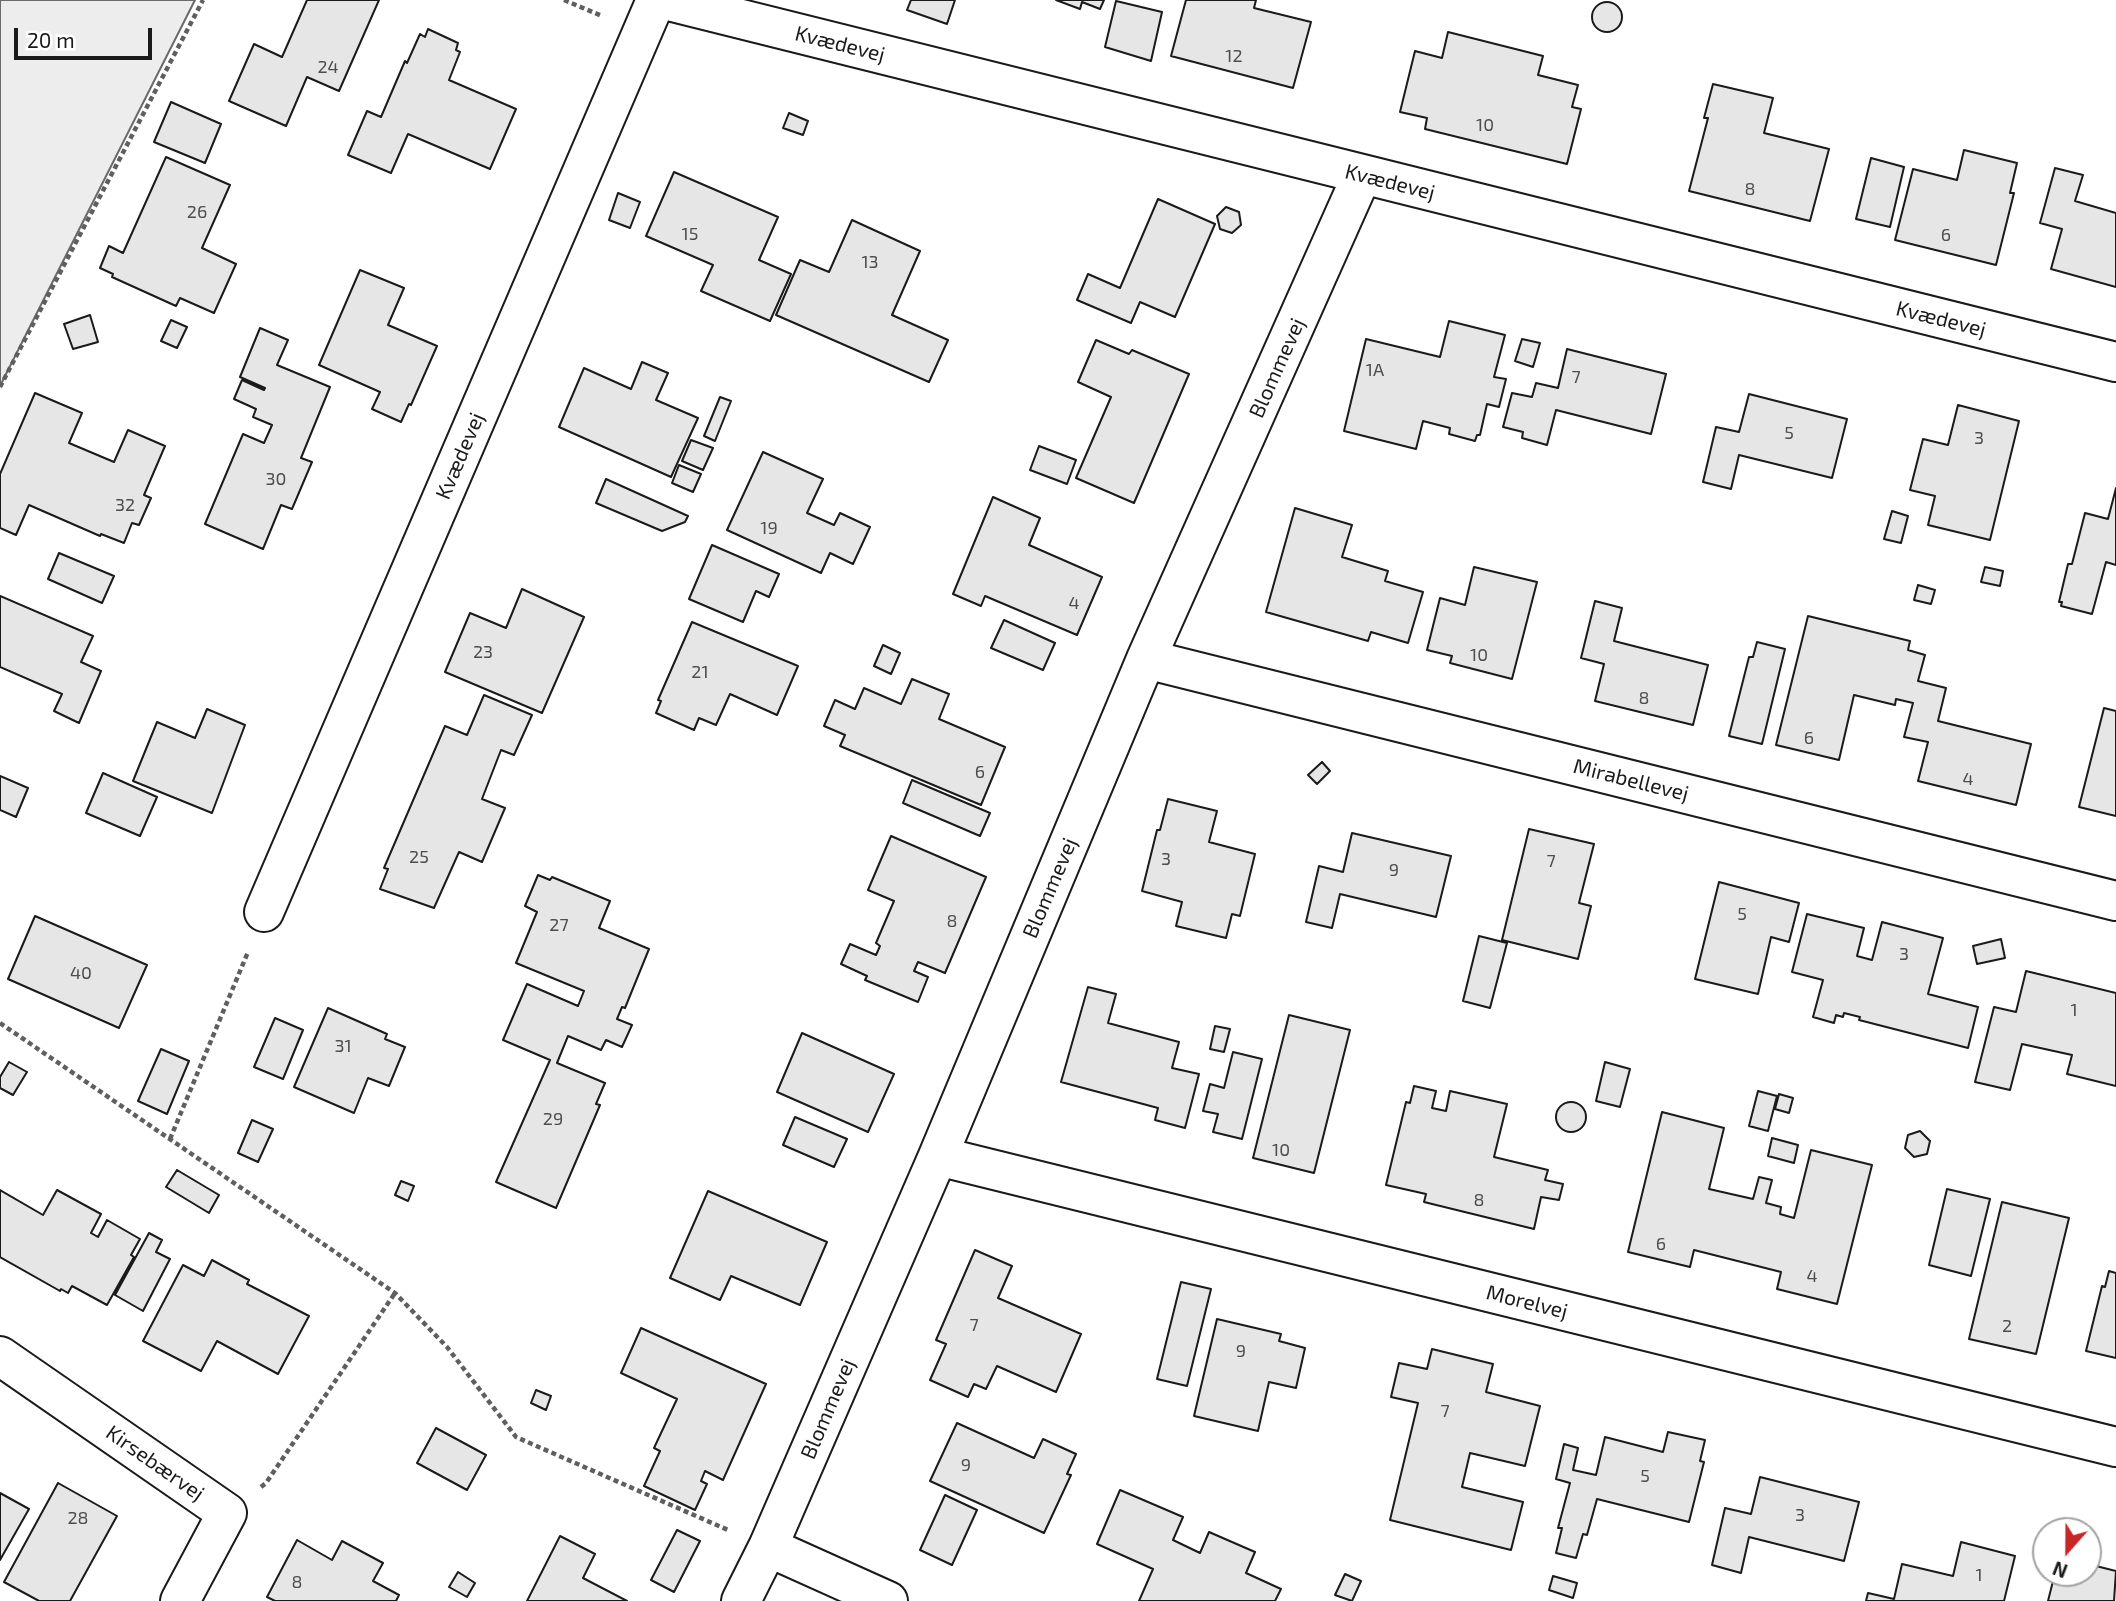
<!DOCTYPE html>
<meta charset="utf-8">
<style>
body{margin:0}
#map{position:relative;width:2116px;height:1601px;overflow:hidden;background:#fff;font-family:"Exo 2",sans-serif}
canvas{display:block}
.north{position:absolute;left:2032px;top:1517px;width:70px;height:70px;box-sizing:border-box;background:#fff;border:2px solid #a3a3a3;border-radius:50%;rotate:201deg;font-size:19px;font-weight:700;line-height:28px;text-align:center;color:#1a1a1a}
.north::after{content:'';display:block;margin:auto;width:24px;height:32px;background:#c62828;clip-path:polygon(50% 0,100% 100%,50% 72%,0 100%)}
.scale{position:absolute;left:14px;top:28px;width:138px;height:32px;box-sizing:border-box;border:4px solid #1a1a1a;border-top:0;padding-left:9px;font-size:21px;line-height:24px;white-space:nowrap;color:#1a1a1a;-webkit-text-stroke:5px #fff;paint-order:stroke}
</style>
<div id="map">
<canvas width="2116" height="1601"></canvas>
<div class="north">N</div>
<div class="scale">20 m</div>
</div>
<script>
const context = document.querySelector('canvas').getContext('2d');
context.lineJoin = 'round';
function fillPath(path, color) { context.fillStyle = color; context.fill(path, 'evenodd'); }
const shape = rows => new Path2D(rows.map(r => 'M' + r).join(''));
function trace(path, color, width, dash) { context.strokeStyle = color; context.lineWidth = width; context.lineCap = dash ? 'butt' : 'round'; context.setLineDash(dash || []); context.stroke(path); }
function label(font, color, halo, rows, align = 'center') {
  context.font = font + ' "Exo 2",sans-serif'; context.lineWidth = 5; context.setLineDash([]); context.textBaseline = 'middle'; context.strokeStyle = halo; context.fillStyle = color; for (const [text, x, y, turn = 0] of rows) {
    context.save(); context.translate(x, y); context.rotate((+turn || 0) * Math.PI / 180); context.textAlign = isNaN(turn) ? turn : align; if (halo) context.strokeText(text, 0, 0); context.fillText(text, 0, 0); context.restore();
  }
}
const built = shape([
 [0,0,195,0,0,386,0,0]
]);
fillPath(built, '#ededed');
trace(built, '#6a6a6a', 2);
const building = shape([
 [307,0,379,0,339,91,307,77,286,126,229,101,254,44,282,57,307,0],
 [911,0,955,0,947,24,907,10,911,0],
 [1056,0,1104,0,1100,9,1082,2,1080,9,1056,0],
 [1186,0,1256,0,1254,8,1311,22,1293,88,1171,56,1186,0],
 [1116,1,1162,12,1151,61,1105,47,1116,1],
 '1592 17a15 15 0 1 1 30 0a15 15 0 1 1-30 0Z',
 [428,29,458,43,456,50,460,52,449,80,516,109,490,169,408,134,391,173,348,155,367,111,381,117,405,61,407,63,420,34,425,37,428,29],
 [1448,32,1543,56,1538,75,1578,85,1572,107,1581,109,1567,164,1425,129,1427,118,1400,112,1415,51,1442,58,1448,32],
 [1713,84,1773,98,1764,133,1829,149,1810,221,1689,191,1708,118,1704,118,1713,84],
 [171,102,221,124,205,163,154,142,171,102],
 [789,113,808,121,803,135,783,128,789,113],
 [1964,150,2017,163,2010,193,2014,193,1996,265,1895,240,1913,169,1957,180,1964,150],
 [166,157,230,185,202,248,236,264,214,313,180,298,176,306,112,277,113,274,100,268,109,246,123,253,166,157],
 [1871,158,1904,167,1890,227,1856,219,1871,158],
 [2055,168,2083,175,2075,201,2116,213,2116,287,2051,269,2062,229,2040,223,2055,168],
 [674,172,778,217,759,260,791,274,770,321,701,291,713,265,646,236,674,172],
 [618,193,640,202,630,228,609,220,618,193],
 [1158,199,1215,224,1175,317,1140,302,1131,323,1077,300,1088,274,1120,288,1158,199],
 [1226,207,1239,212,1241,225,1232,233,1220,229,1217,216,1226,207],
 [852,220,920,251,892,315,948,340,929,382,776,315,800,260,829,272,852,220],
 [360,270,404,288,388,325,437,346,411,405,409,404,401,422,372,409,380,392,319,365,360,270],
 [90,315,98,342,73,349,64,324,90,315],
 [171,320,187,327,177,348,161,341,171,320],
 [1449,321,1505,335,1494,377,1506,379,1499,407,1487,404,1480,435,1477,435,1475,441,1449,434,1450,428,1423,421,1416,449,1344,431,1366,339,1440,357,1449,321],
 [260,328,288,340,277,365,330,387,301,458,312,462,292,509,281,505,263,549,205,524,243,434,264,443,272,425,253,417,256,409,234,399,242,380,264,390,265,388,240,377,260,328],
 [1522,339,1540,343,1533,367,1515,361,1522,339],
 [1096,340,1129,354,1132,350,1189,374,1134,503,1076,478,1111,397,1078,382,1096,340],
 [1567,349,1666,374,1651,434,1556,410,1547,445,1522,438,1523,432,1503,427,1512,393,1532,397,1536,383,1558,388,1567,349],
 [642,362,668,373,656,400,698,418,671,477,559,427,584,368,631,389,642,362],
 [35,393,82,413,69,443,114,462,128,430,165,446,144,495,151,498,139,525,132,523,124,543,101,534,100,536,29,505,16,535,0,528,0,474,35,393],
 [1749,394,1847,419,1832,478,1739,455,1731,489,1703,482,1716,427,1739,432,1749,394],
 [720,397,731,401,715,441,704,436,720,397],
 [1958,405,2019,421,1990,540,1928,525,1935,496,1910,490,1923,439,1948,445,1958,405],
 [691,440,713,448,703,470,682,461,691,440],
 [1039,446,1076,460,1067,484,1030,470,1039,446],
 [763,452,823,479,807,513,834,525,840,513,870,527,853,564,830,553,821,573,727,530,763,452],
 [679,465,701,474,693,492,672,483,679,465],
 [606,479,688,516,685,522,662,531,596,503,606,479],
 [2116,488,2116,565,2106,562,2092,614,2061,606,2062,602,2059,602,2068,564,2072,564,2085,513,2108,519,2116,488],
 [993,497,1040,518,1029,545,1102,577,1077,635,985,596,981,606,953,594,993,497],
 [1295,508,1352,525,1342,557,1388,571,1385,581,1423,592,1408,643,1371,632,1368,641,1266,612,1295,508],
 [1892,511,1908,516,1901,543,1884,539,1892,511],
 [712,545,779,574,769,597,756,591,743,622,689,599,712,545],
 [59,553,114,576,102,603,48,579,59,553],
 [1474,567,1537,582,1512,679,1450,663,1452,656,1427,650,1440,598,1465,605,1474,567],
 [1985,567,2003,571,2000,586,1981,582,1985,567],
 [1918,585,1935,590,1931,604,1914,600,1918,585],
 [522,589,584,617,542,713,445,672,470,613,506,628,522,589],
 [0,596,93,636,81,662,101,671,79,723,54,711,62,694,0,667,0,596],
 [1595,601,1622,608,1614,641,1708,665,1693,725,1595,701,1604,664,1581,658,1595,601],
 [1808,616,1910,641,1908,650,1925,655,1918,681,1946,688,1938,721,2031,744,2016,805,1918,781,1928,742,1904,737,1913,703,1896,699,1895,705,1854,695,1839,760,1776,745,1808,616],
 [1004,620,1055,643,1043,670,991,648,1004,620],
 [692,622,798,666,777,715,730,694,716,725,699,718,694,730,656,713,661,701,658,700,692,622],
 [1757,642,1785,649,1762,744,1729,736,1749,657,1753,657,1757,642],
 [883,645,900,653,891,674,874,666,883,645],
 [912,679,949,694,939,719,1005,747,981,805,840,746,845,735,824,726,835,700,855,709,864,688,901,704,912,679],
 [484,695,532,715,514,755,501,750,482,799,505,808,482,862,459,852,434,908,380,889,388,869,384,868,445,726,467,735,484,695],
 [2104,708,2116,711,2116,816,2079,807,2104,708],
 [207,709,245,725,212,813,133,781,157,722,195,738,207,709],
 [1322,762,1330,771,1317,784,1308,775,1322,762],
 [103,773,157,797,140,836,86,813,103,773],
 [0,776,28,788,16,817,0,810,0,776],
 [912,780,990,813,980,836,903,803,912,780],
 [1168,799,1217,811,1209,842,1255,854,1240,916,1232,914,1226,938,1176,926,1182,902,1142,891,1157,830,1160,830,1168,799],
 [1529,829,1594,844,1579,903,1591,906,1578,959,1502,940,1529,829],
 [1352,833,1451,856,1436,917,1340,894,1332,928,1306,922,1319,866,1343,872,1352,833],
 [891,836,986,877,945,973,918,962,914,971,928,977,918,1002,865,980,867,976,841,964,850,944,876,955,880,946,876,943,894,901,868,890,891,836],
 [538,875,550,880,552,877,610,901,599,928,649,949,625,1008,622,1007,617,1019,632,1025,622,1047,606,1040,601,1050,568,1036,557,1063,605,1083,596,1104,600,1105,556,1208,496,1182,550,1060,503,1040,527,984,578,1006,584,991,516,963,537,912,525,906,538,875],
 [1719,882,1799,903,1789,942,1771,937,1758,994,1695,979,1719,882],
 [1807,914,1864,928,1857,956,1872,960,1882,922,1943,938,1928,994,1978,1007,1968,1048,1859,1020,1860,1017,1844,1013,1843,1017,1836,1015,1834,1023,1813,1017,1823,980,1792,972,1807,914],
 [35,916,147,965,119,1028,8,979,35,916],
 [1479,936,1507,943,1490,1008,1463,1001,1479,936],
 [2001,939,2005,958,1977,964,1973,946,2001,939],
 [2026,971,2116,993,2116,1086,2067,1074,2072,1055,2022,1044,2010,1090,1975,1082,1994,1007,2016,1012,2026,971],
 [1088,987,1116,994,1108,1023,1179,1042,1172,1068,1199,1074,1185,1128,1155,1120,1158,1108,1061,1082,1088,987],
 [328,1008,387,1034,385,1039,405,1047,389,1086,368,1078,354,1113,294,1087,328,1008],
 [1289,1015,1350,1030,1314,1173,1253,1158,1289,1015],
 [275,1018,303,1030,283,1079,254,1067,275,1018],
 [1215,1026,1230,1029,1224,1052,1210,1049,1215,1026],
 [802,1033,894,1074,868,1132,777,1092,802,1033],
 [161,1049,189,1061,167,1114,138,1101,161,1049],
 [1233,1052,1262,1059,1242,1139,1213,1132,1218,1114,1203,1111,1210,1084,1224,1088,1233,1052],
 [9,1062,27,1072,13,1095,0,1088,0,1077,9,1062],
 [1605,1062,1630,1069,1620,1107,1596,1101,1605,1062],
 [1414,1086,1436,1091,1432,1108,1446,1111,1450,1091,1507,1104,1494,1157,1548,1170,1545,1180,1563,1184,1559,1200,1541,1197,1534,1229,1424,1202,1426,1194,1386,1185,1406,1102,1410,1103,1414,1086],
 [1758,1091,1777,1096,1768,1131,1749,1126,1758,1091],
 [1779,1094,1793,1098,1789,1113,1775,1109,1779,1094],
 '1556 1117a15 15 0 1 1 30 0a15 15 0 1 1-30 0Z',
 [1662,1112,1724,1128,1709,1189,1753,1199,1759,1177,1772,1180,1766,1203,1781,1207,1780,1214,1794,1218,1811,1150,1872,1165,1837,1304,1777,1289,1781,1272,1694,1250,1690,1267,1628,1252,1662,1112],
 [795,1117,847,1139,834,1167,783,1145,795,1117],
 [252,1120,273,1129,258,1162,238,1153,252,1120],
 [1920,1131,1930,1141,1927,1154,1914,1157,1905,1148,1908,1135,1920,1131],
 [1772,1138,1798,1145,1794,1163,1768,1156,1772,1138],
 [177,1170,219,1195,209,1213,166,1187,177,1170],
 [401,1181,414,1186,408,1201,395,1195,401,1181],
 [1947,1189,1990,1199,1971,1276,1929,1265,1947,1189],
 [0,1190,43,1215,57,1190,101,1214,91,1233,98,1237,107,1220,140,1239,131,1255,134,1257,107,1305,72,1286,68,1293,61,1289,60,1291,0,1257,0,1190],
 [708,1191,827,1242,800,1305,731,1276,720,1300,670,1278,708,1191],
 [2002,1202,2069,1218,2036,1354,1969,1339,2002,1202],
 [149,1233,162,1240,156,1252,170,1259,143,1311,115,1295,149,1233],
 [975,1250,1012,1266,998,1298,1081,1334,1056,1392,997,1366,986,1389,974,1384,968,1397,930,1380,946,1344,936,1340,975,1250],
 [212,1260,249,1280,247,1284,309,1316,278,1374,217,1341,201,1371,143,1341,183,1265,204,1276,212,1260],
 [2109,1271,2116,1273,2116,1358,2086,1351,2102,1286,2105,1287,2109,1271],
 [1181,1282,1211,1289,1187,1386,1157,1379,1181,1282],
 [1217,1319,1281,1334,1279,1341,1305,1348,1296,1388,1269,1382,1258,1431,1194,1416,1217,1319],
 [641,1328,766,1384,723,1480,705,1471,701,1481,707,1484,695,1510,644,1486,660,1451,654,1448,677,1399,621,1373,641,1328],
 [1432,1349,1493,1364,1486,1392,1540,1406,1525,1466,1470,1453,1462,1487,1523,1502,1511,1550,1390,1520,1418,1403,1391,1397,1399,1363,1427,1369,1432,1349],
 [536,1390,551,1396,546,1410,531,1403,536,1390],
 [957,1423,1034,1458,1043,1439,1076,1454,1067,1474,1071,1475,1044,1533,930,1481,957,1423],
 [436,1428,486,1455,467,1490,417,1463,436,1428],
 [1668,1432,1705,1440,1700,1461,1704,1462,1689,1522,1597,1499,1587,1535,1583,1534,1576,1558,1556,1553,1562,1528,1558,1528,1570,1483,1556,1479,1564,1444,1578,1448,1573,1470,1596,1475,1605,1437,1663,1452,1668,1432],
 [1760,1477,1859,1502,1844,1561,1749,1537,1741,1573,1712,1565,1725,1508,1751,1514,1760,1477],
 [58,1483,117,1516,70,1601,39,1601,4,1582,58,1483],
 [1120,1490,1183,1517,1173,1540,1200,1553,1209,1532,1255,1552,1246,1573,1281,1589,1275,1601,1139,1601,1153,1569,1097,1544,1120,1490],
 [0,1493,29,1509,0,1560,0,1493],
 [945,1495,977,1510,952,1565,920,1550,945,1495],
 [677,1530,700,1541,674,1592,651,1580,677,1530],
 [560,1536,595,1554,583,1578,627,1601,527,1601,560,1536],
 [297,1540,332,1560,342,1541,383,1563,373,1581,399,1595,396,1601,275,1601,267,1597,297,1540],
 [1961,1542,2015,1556,2004,1601,1866,1601,1868,1593,1894,1599,1902,1564,1953,1576,1961,1542],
 [2088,1564,2116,1571,2114,1601,2048,1601,2055,1573,2088,1573,2088,1564],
 [458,1572,475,1583,467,1597,449,1587,458,1572],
 [1345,1574,1361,1581,1352,1601,1335,1595,1345,1574],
 [1553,1576,1577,1583,1573,1598,1549,1590,1553,1576]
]);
fillPath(building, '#e6e6e6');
trace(building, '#1a1a1a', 2);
const street = shape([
 [665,0,2116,362],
 [1146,659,2116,901],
 [264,912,656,0],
 [938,1156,2116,1447],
 [0,1356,227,1513,180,1601],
 [768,1547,888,1601],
 [741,1601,768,1547,938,1156,1146,659,1362,175]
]);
trace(street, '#1a1a1a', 42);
trace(shape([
 [564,0,602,16],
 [0,387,203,0],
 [0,1023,395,1293,447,1347,516,1437,728,1530],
 [170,1139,248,952],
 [261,1487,266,1483,395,1293]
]), '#5f5f5f', 4.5, [5, 3.5]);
trace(street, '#fff', 38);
label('18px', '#4d4d4d', null, [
 ["12",1234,56],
 ["24",328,67],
 ["10",1485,125],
 ["8",1750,189],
 ["26",197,212],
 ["15",690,234],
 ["6",1946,235],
 ["13",870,262],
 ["1A",1375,370],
 ["7",1576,377],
 ["5",1789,433],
 ["3",1979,438],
 ["30",276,479],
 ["32",125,505],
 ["19",769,528],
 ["4",1074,603],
 ["23",483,652],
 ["10",1479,655],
 ["21",700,672],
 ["8",1644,698],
 ["6",1809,738],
 ["6",980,772],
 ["4",1968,779],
 ["25",419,857],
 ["3",1166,859],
 ["7",1551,861],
 ["9",1394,870],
 ["5",1742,914],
 ["8",952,921],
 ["27",559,925],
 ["3",1904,954],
 ["40",81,973],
 ["1",2074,1010],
 ["31",343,1046],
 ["29",553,1119],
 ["10",1281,1150],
 ["8",1479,1200],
 ["6",1661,1244],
 ["4",1812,1276],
 ["7",974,1325],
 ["2",2007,1326],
 ["9",1241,1351],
 ["7",1445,1411],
 ["9",966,1465],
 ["5",1645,1476],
 ["3",1800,1515],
 ["28",78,1518],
 ["1",1979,1575],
 ["8",297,1582]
]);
label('21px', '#1a1a1a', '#fff', [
 ["Kvædevej",840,44,14],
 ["Kvædevej",1390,182,14],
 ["Kvædevej",1941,319,14],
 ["Blommevej",1277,368,-66],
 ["Kvædevej",460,456,-67],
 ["Mirabellevej",1631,780,14],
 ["Blommevej",1050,888,-67],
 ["Morelvej",1527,1302,14],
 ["Blommevej",828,1409,-67],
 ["Kirsebærvej",155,1463,35]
]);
</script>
